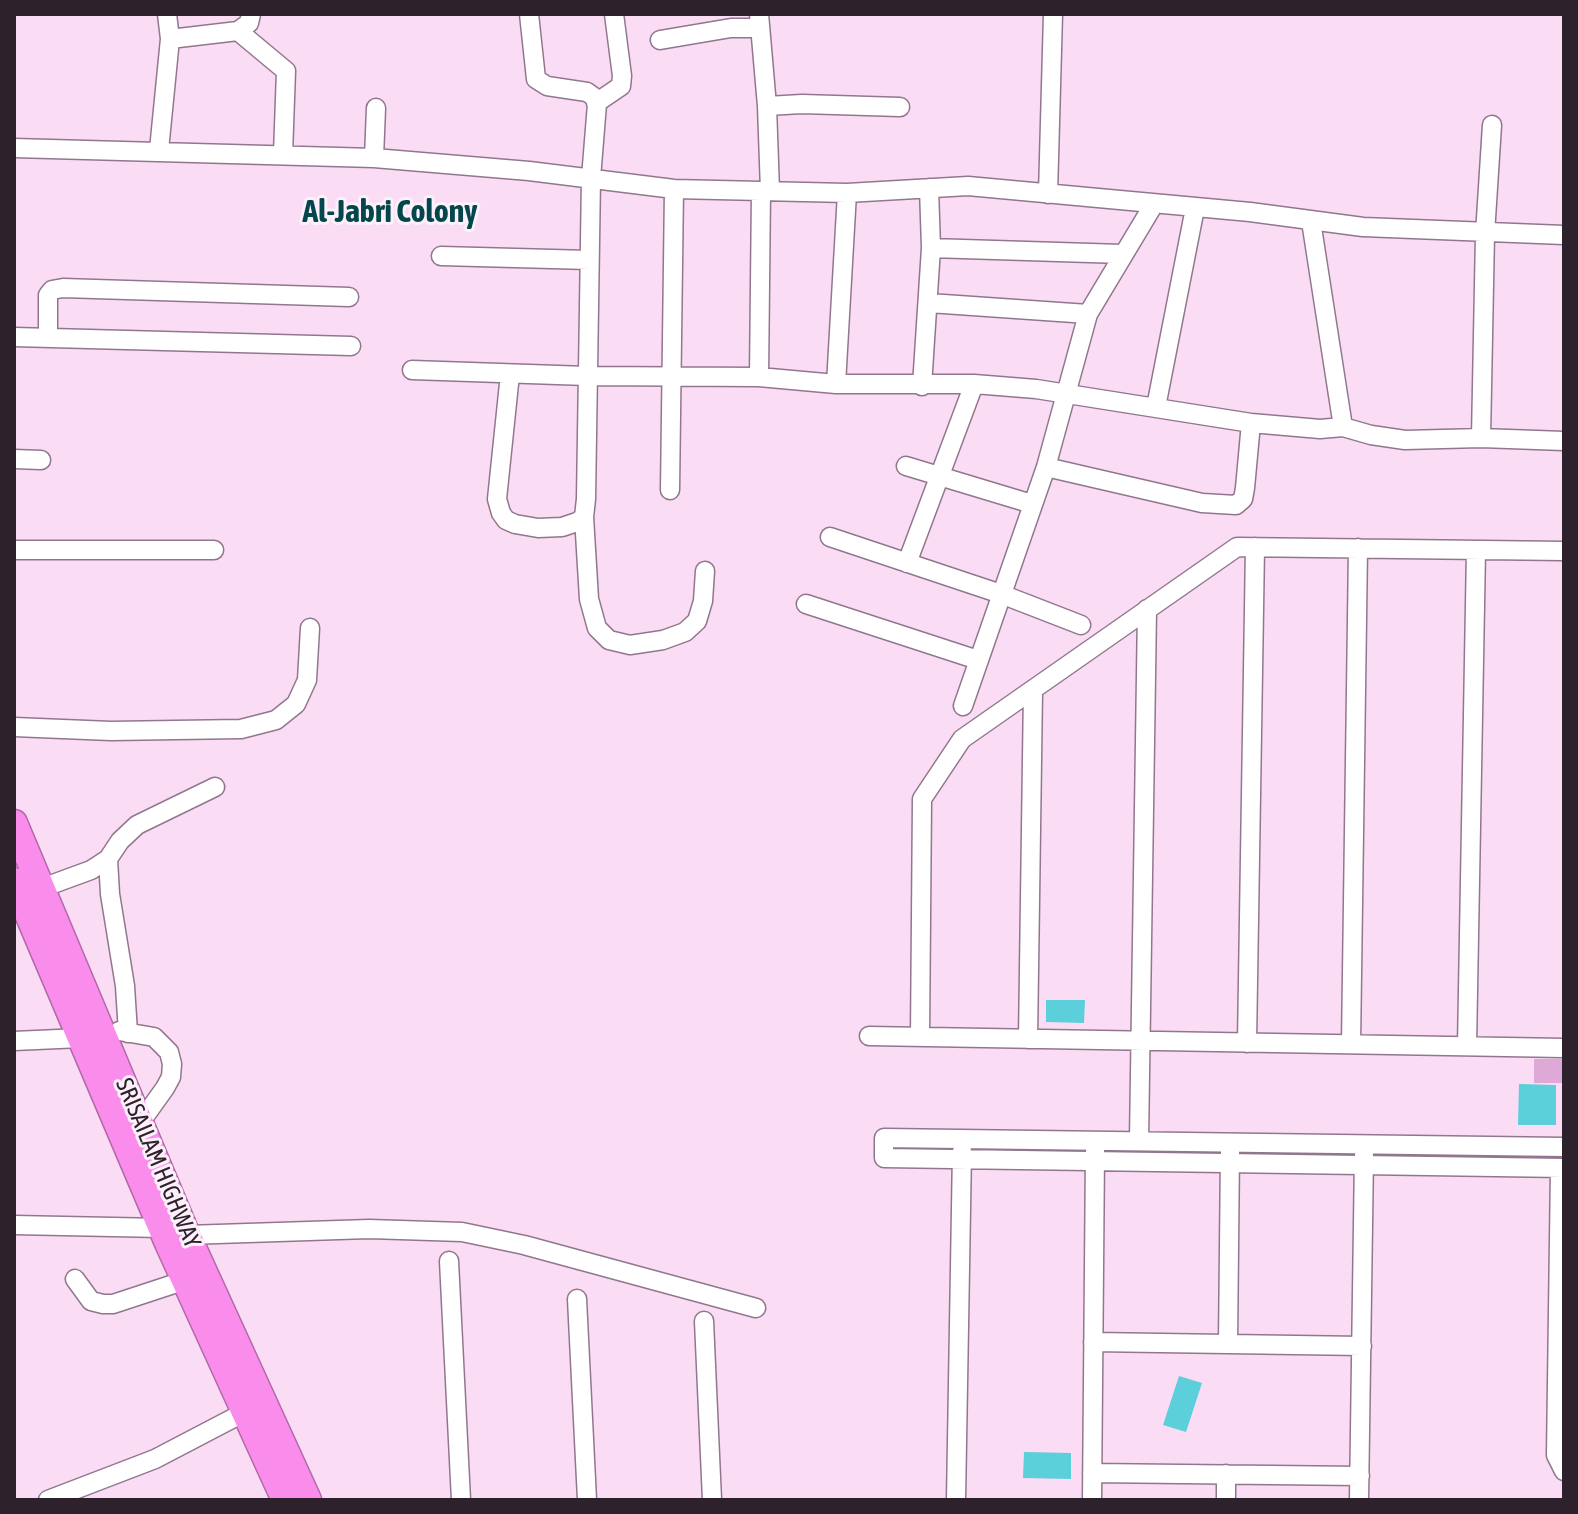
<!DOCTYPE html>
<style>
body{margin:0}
#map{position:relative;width:1578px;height:1514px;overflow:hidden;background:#fadcf5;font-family:"Asap Condensed",sans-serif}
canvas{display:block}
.frame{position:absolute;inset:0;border:16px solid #2d222b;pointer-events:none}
</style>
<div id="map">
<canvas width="1578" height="1514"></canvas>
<div class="frame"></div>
</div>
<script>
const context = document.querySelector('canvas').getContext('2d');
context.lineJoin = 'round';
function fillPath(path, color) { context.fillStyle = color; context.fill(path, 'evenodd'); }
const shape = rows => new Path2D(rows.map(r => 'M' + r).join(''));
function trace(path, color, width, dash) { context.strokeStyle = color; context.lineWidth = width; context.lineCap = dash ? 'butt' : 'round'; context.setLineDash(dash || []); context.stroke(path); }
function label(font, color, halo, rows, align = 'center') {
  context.font = font + ' "Asap Condensed",sans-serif'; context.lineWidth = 6; context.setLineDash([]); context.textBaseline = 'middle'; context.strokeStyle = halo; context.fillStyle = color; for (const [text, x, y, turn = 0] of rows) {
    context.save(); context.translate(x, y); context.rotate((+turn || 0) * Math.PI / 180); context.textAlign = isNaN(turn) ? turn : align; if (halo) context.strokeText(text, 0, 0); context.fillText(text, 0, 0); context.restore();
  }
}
fillPath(shape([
 [1534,1059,1564,1059,1564,1083,1534,1083]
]), '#dea9d6');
fillPath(shape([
 [1046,1000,1085,1000,1084,1023,1046,1022],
 [1519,1084,1556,1085,1556,1125,1518,1125],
 [1179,1376,1202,1383,1186,1432,1163,1425],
 [1024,1452,1071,1453,1071,1479,1023,1478]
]), '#5bcfda');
const minor = shape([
 [759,14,767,106,770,191],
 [238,31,286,71,283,154],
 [170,39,238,31,249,23,251,14],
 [660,40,731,28,759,28],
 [596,103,621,86,622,76,614,14],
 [767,106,802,104,900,107],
 [14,148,374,158,529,171,674,189,847,193,968,186,1250,212,1363,227,1564,235],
 [159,150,170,39,167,14],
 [374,158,376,108],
 [1048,194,1053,14],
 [1311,221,1343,427],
 [931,248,1122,254],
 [441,256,589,260],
 [929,303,1088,314],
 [14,337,351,346],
 [48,337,48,295,52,290,63,288,349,297],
 [412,370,587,376,759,377,836,384,974,384,1036,389,1251,423,1320,429,1343,427,1371,435,1405,440,1481,438,1564,441],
 [510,374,497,499,501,513,506,520,515,524,538,528,562,527,577,522,584,517,586,499,591,178,597,104,594,97,587,92,547,86,536,79,529,14],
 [759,377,761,191],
 [836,384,847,193],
 [922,386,931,248,929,188],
 [1156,407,1195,208],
 [1481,438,1485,234,1492,125],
 [14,459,41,460],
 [906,466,1032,504],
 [1046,467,1202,503,1236,505,1243,499,1245,488,1251,423],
 [670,490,674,189],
 [584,517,589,599,597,628,609,640,630,645,663,640,685,632,697,621,703,601,705,571],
 [830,537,1001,594,1081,625],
 [14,550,214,550],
 [907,563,974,384],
 [806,604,978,660],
 [963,706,1046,467,1088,314,1154,204],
 [14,727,111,731,241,729,276,720,296,704,307,680,310,628],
 [108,859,110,894,125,986,128,1033],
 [42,888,91,870,108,859,120,841,137,825,215,787],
 [119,1031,154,1037,169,1052,172,1064,171,1077,165,1088,140,1123],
 [869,1036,1564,1048],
 [920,1037,922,799,962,739,1237,547,1564,551],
 [1028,1039,1033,690],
 [14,1041,81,1038],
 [1247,1043,1255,547],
 [1351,1044,1358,548],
 [1467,1046,1476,550],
 [1139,1141,1147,609],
 [1564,1147,884,1138,884,1158,1564,1168],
 [1560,1168,1556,1455,1564,1471],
 [14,1225,162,1228],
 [187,1235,369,1229,462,1232,524,1245,756,1308],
 [449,1261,461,1500],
 [75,1279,91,1301,103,1304,113,1304,186,1280],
 [577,1299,587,1500],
 [704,1321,712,1500],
 [1093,1342,1362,1346],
 [1228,1344,1230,1151],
 [1092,1473,1360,1476],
 [48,1500,155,1459,245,1412],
 [956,1500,962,1151],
 [1092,1500,1095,1151],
 [1226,1500,1226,1474],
 [1359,1500,1364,1155]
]);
const highway = shape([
 [14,823,187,1235,308,1500],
 [14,881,168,1243,285,1500]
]);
trace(minor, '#91778d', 21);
trace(highway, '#b268a8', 29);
trace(minor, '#fff', 18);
trace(highway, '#fa8dec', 26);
label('24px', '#2d222b', '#fcf0fa', [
 ["SRISAILAM HIGHWAY",158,1163,67]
]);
label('bold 32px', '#03464b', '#fcf0fa', [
 ["Al-Jabri Colony",390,212]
]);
</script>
